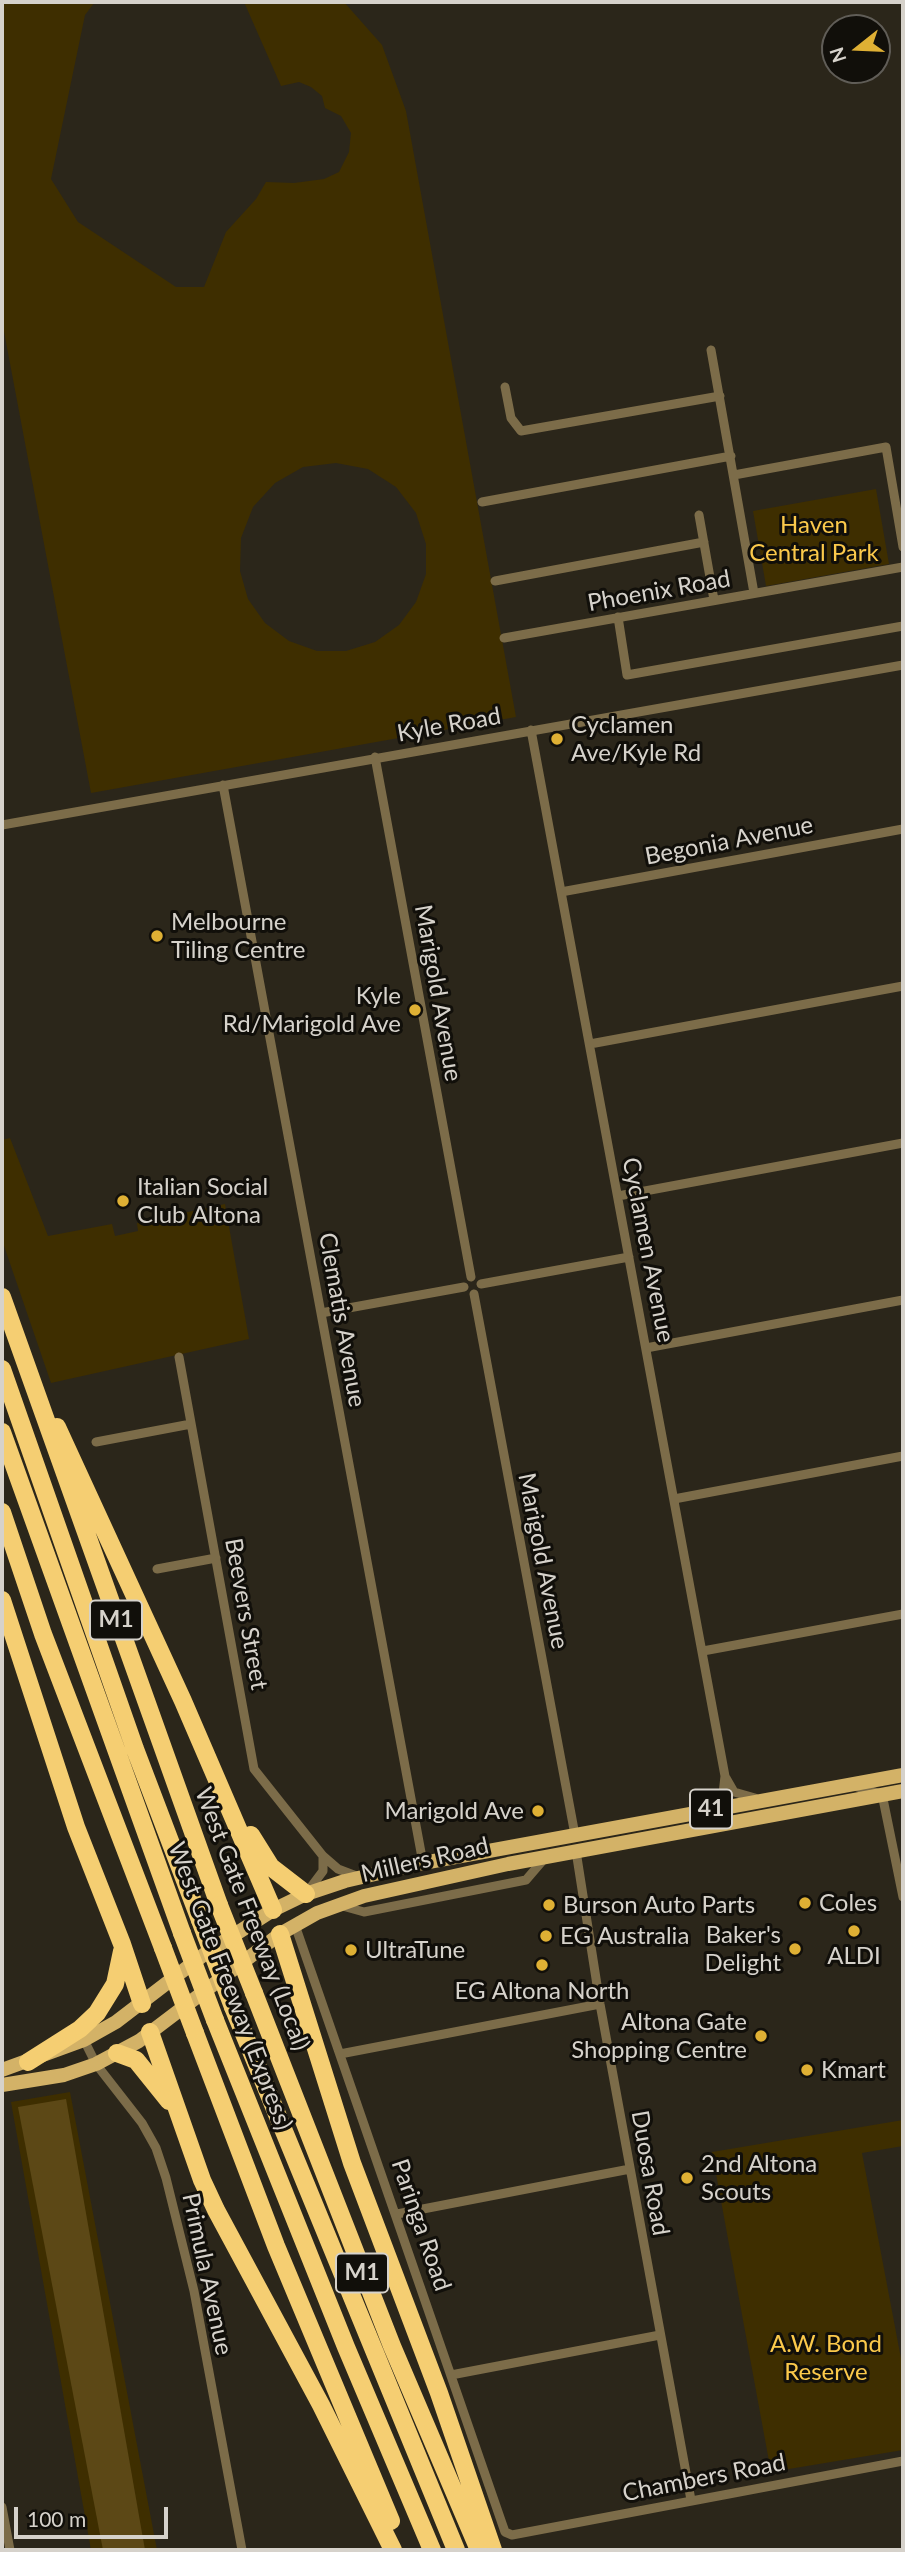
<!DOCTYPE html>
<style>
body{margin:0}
#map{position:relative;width:905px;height:2552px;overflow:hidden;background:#2b261a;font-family:Lato,sans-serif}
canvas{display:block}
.frame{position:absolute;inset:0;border:4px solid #d6d2cb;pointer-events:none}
.north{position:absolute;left:821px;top:14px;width:70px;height:70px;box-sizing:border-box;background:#110f0a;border:2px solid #605d57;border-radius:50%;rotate:252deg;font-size:19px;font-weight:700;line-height:28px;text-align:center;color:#d6d2cb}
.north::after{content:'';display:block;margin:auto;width:24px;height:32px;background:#dfb034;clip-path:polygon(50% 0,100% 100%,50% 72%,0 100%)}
.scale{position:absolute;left:14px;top:2507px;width:154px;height:32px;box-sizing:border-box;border:4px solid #d6d2cb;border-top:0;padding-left:9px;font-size:21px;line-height:24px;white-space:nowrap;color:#d6d2cb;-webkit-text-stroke:5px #110f0a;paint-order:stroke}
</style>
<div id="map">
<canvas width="905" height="2552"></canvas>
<div class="frame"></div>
<div class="north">N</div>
<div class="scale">100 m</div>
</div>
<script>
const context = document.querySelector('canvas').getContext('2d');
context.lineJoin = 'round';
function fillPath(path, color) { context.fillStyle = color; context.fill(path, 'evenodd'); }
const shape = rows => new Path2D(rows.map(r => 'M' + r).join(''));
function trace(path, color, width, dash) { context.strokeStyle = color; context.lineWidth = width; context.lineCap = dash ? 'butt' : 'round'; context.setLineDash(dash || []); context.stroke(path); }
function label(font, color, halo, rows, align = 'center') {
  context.font = font + ' Lato,sans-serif'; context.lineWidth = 6; context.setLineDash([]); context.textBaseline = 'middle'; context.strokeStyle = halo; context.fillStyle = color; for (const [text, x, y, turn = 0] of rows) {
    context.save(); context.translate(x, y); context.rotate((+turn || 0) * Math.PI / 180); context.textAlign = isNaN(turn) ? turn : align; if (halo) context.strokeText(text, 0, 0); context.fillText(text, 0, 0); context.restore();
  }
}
fillPath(shape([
 [2,2,95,2,85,15,51,179,78,222,176,287,204,287,226,232,256,199,266,182,294,183,324,179,339,172,349,152,351,133,341,116,325,108,322,96,311,87,299,82,281,86,244,2,344,2,382,45,406,111,516,717,91,793,2,321],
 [336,463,368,469,396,487,416,513,426,544,426,574,416,602,399,625,375,642,346,651,317,651,289,641,265,623,248,599,240,571,241,538,253,507,275,483,303,467],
 [876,489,889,564,766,586,753,511],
 [10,1138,48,1236,112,1224,115,1236,138,1231,137,1223,225,1204,249,1339,51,1383,2,1240,2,1140],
 [70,2092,157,2550,91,2550,11,2102],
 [903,2120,903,2146,862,2153,903,2369,903,2450,771,2472,712,2152]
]), '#3e2e00');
fillPath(shape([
 [66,2099,145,2550,103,2550,18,2107]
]), '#5c4816');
trace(shape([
 [711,350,754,593],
 [505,387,511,418,521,431,720,396],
 [734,475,886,447,903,547],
 [482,502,731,456],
 [699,515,714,600],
 [495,581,704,542],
 [618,617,627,675,903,626],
 [504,638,903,567],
 [531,730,725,1776,723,1794,707,1809],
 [375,757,471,1277],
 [223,785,423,1863],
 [2,825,903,665],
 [561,892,903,829],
 [590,1044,903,986],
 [618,1196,903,1143],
 [481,1284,629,1257],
 [474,1294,575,1835],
 [321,1313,464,1287],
 [646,1348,903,1300],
 [179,1357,254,1769,323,1856,338,1869,359,1877],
 [96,1442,191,1424],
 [674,1499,903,1456],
 [157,1569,216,1558],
 [703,1651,903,1614],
 [726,1778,734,1792,755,1798],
 [857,1787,882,1794,903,1897],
 [576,1851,600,2004,691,2500],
 [308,1891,323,1871,323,1856],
 [339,1905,364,1912,526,1880,544,1859],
 [295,1925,505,2532,512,2535,903,2461],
 [83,2038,96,2064,142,2123,156,2148,166,2178,194,2291,242,2550],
 [340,2054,600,2004],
 [397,2214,630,2169],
 [451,2375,660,2335],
 [2,2507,10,2550]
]), '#7c6c49', 9);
trace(shape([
 [2,2070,84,2040,116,2022,206,1953,273,1910,306,1894,345,1881,423,1863,903,1775],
 [2,2085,64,2075,96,2064,139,2041,280,1934,317,1913,364,1896,508,1864,903,1791]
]), '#d3b267', 14);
trace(shape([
 [2,1297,219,1905],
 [2,1369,135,1749,200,1920],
 [57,1427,183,1701,273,1910],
 [2,1432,182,1933],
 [2,1512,43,1634,163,1948],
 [2,1600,76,1827,122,1944,142,2004],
 [251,1835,271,1867,306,1894],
 [280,1934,352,2163,439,2393,493,2550],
 [254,1993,392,2346,479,2550],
 [233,2007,456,2550],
 [215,2020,346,2347,432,2550],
 [150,2032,202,2180,216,2210,321,2405,393,2550],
 [195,2033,276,2246,391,2521],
 [117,2053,136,2060,169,2101],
 [28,2062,80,2029,97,2013,115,1984,122,1951]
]), '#f5ce72', 18);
trace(shape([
 [219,1905,254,1993],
 [200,1920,233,2007],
 [182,1933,215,2020],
 [163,1948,195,2033]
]), '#f5ce72', 18);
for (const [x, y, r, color] of [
 [557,739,7,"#dfb034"],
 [157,936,7,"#dfb034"],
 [415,1010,7,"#dfb034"],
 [123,1201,7,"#dfb034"],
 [538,1811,7,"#dfb034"],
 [805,1903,7,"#dfb034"],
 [549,1905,7,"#dfb034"],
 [854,1931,7,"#dfb034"],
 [546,1936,7,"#dfb034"],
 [795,1949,7,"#dfb034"],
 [351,1950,7,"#dfb034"],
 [542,1965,7,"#dfb034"],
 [761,2036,7,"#dfb034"],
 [807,2070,7,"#dfb034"],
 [687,2178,7,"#dfb034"]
]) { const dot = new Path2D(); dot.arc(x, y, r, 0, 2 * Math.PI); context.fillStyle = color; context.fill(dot); trace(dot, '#110f0a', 2.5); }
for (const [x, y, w] of [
 [116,1620,52],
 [711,1809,42],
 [362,2273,52]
]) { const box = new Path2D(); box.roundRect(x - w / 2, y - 19.5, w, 39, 5); context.fillStyle = '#110f0a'; context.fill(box); trace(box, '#d6d2cb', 2); }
label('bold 23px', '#d6d2cb', null, [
 ["M1",116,1620],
 ["41",711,1809],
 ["M1",362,2273]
]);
label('24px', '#fbc94b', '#110f0a', [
 ["Haven",814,525],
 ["Central Park",814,553],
 ["A.W. Bond",826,2344],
 ["Reserve",826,2372]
]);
label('24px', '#d6d2cb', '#110f0a', [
 ["Phoenix Road",659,591,-10],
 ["Kyle Road",449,725,-10],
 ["Begonia Avenue",729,841,-11],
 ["Marigold Avenue",438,993,80],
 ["Cyclamen Avenue",648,1250,79],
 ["Clematis Avenue",342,1320,80],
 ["Marigold Avenue",543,1561,79],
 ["Beevers Street",246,1614,80],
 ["Millers Road",425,1860,-13],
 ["West Gate Freeway (Local)",252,1919,69],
 ["West Gate Freeway (Express)",230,1986,69],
 ["Duosa Road",650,2173,80],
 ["Paringa Road",421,2225,71],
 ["Primula Avenue",207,2274,78],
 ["Chambers Road",704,2478,-11]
]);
label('24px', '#d6d2cb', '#110f0a', [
 ["Cyclamen",571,725],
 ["Ave/Kyle Rd",571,753],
 ["Melbourne",171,922],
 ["Tiling Centre",171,950],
 ["Kyle",401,996,"right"],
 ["Rd/Marigold Ave",401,1024,"right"],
 ["Italian Social",137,1187],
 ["Club Altona",137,1215],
 ["Marigold Ave",524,1811,"right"],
 ["Coles",819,1903],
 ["Burson Auto Parts",563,1905],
 ["Baker's",781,1935,"right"],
 ["Delight",781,1963,"right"],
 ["EG Australia",560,1936],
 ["UltraTune",365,1950],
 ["ALDI",854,1956,"center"],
 ["EG Altona North",542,1991,"center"],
 ["Altona Gate",747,2022,"right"],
 ["Shopping Centre",747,2050,"right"],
 ["Kmart",821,2070],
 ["2nd Altona",701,2164],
 ["Scouts",701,2192]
], 'left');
</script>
